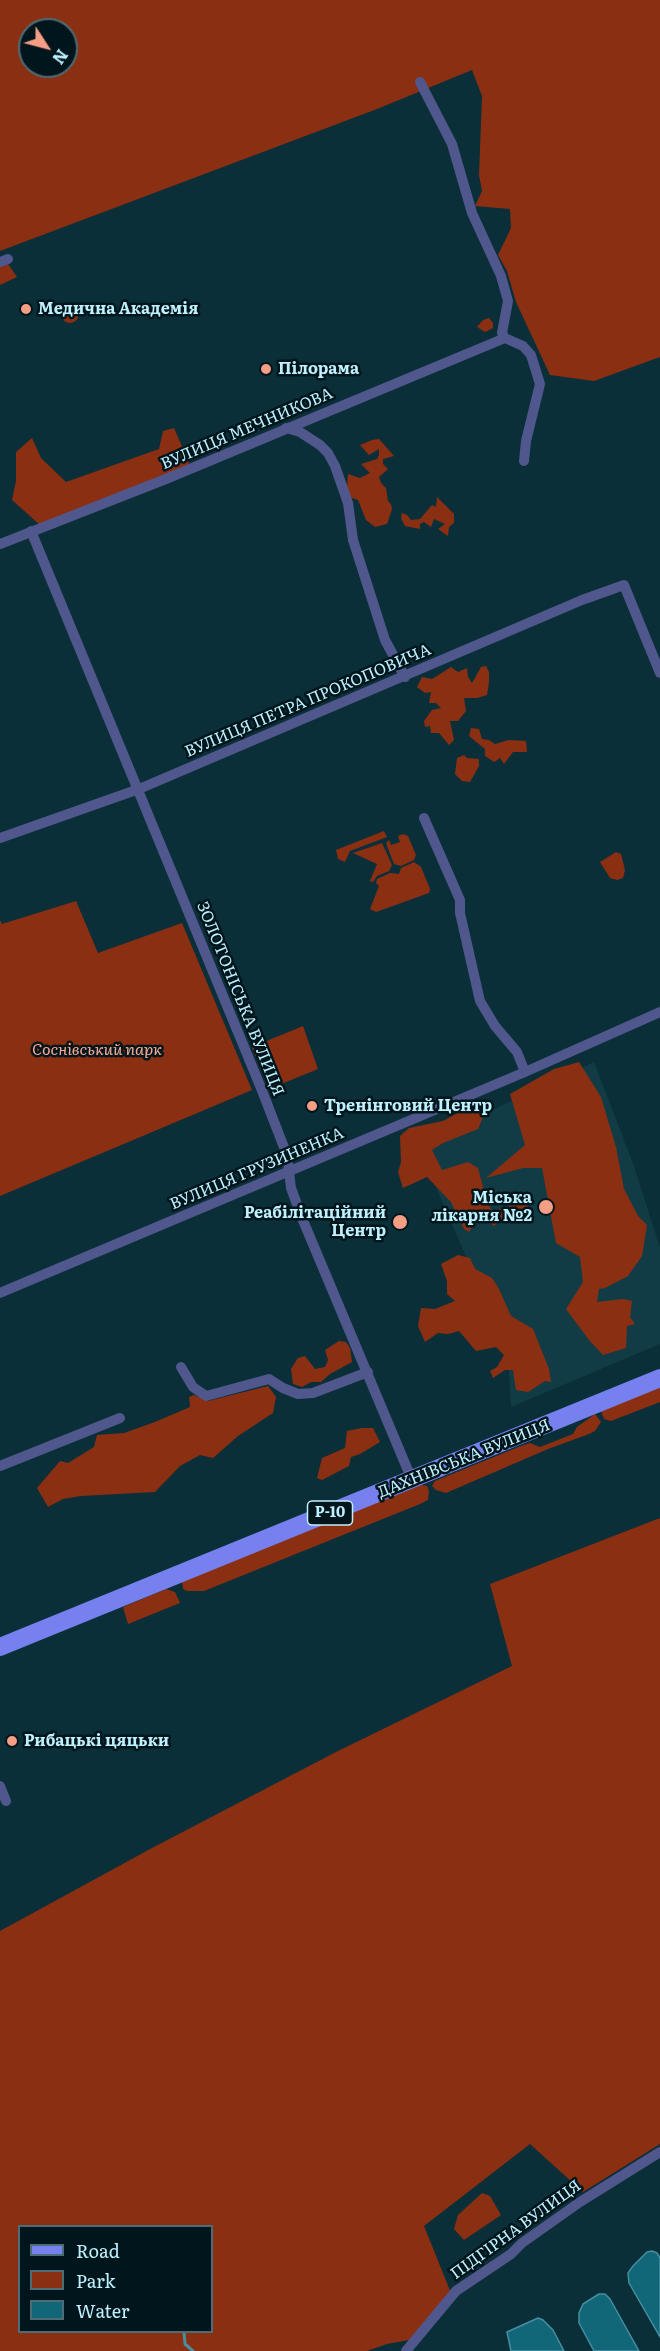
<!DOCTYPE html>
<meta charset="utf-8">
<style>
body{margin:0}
#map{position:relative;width:660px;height:2351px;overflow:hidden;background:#0a2f38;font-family:Literata,serif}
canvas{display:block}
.legend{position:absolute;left:18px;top:2225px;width:195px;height:108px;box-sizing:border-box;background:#00161c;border:2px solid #4c6d76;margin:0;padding:8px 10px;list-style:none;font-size:18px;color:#bef0fe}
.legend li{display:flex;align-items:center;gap:12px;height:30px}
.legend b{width:30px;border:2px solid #4c6d76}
.north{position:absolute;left:18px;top:18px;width:60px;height:60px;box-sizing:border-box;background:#00161c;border:2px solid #4c6d76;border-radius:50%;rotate:126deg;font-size:16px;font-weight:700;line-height:24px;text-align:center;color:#bef0fe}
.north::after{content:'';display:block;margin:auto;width:21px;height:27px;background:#f49e86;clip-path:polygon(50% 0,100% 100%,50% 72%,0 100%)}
</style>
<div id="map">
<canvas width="660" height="2351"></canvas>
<ul class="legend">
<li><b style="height:8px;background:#7681ef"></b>Road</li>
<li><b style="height:16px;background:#8b2f13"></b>Park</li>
<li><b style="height:16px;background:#116678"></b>Water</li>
</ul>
<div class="north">N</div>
</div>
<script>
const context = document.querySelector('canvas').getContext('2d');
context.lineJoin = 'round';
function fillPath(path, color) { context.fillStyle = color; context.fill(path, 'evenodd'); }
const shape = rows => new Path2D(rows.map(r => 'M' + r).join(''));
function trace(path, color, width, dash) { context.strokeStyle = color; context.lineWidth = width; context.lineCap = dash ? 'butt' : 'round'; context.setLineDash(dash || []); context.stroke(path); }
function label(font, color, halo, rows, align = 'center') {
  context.font = font + ' Literata,serif'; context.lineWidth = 5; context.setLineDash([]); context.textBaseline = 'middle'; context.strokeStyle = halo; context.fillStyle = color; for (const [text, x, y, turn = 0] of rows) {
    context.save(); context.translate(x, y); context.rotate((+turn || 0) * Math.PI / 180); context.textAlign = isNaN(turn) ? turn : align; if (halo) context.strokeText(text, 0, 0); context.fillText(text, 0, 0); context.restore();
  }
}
fillPath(shape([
 [594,1062,634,1166,660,1248,660,1344,511,1407,508,1355,418,1145]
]), '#123c45');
fillPath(shape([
 [0,0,660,0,660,357,594,381,550,375,516,302,507,271,498,255,511,228,510,209,475,206,482,191,479,175,482,96,472,70,377,109,0,251],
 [30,30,66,30,66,66,30,66],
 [8,264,17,277,0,285,0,267],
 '61 314a9 9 0 1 1 18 0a9 9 0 1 1-18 0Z',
 [489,318,493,323,493,328,485,332,477,327,483,320],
 [174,428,190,465,40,525,12,500,16,481,16,452,32,438,41,458,66,482,159,449,163,431],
 [379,439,394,456,383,459,383,464,388,469,379,477,381,483,386,488,388,501,391,504,392,509,387,524,375,527,366,520,358,500,349,497,347,487,348,474,360,478,370,473,361,464,377,459,379,455,379,449,369,455,360,445,372,440],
 [437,497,454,514,454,523,449,527,448,536,438,529,445,524,434,519,431,527,424,522,420,524,420,529,405,526,401,518,402,513,407,515,411,520,420,519,432,505,436,507],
 [486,666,489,672,489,682,487,695,477,698,464,698,466,711,458,721,450,721,454,740,449,745,439,733,431,733,430,726,425,727,424,721,432,710,441,708,436,703,429,703,431,692,425,693,417,687,422,677,432,679,451,667,458,672,467,668,468,677,472,683,481,667],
 [471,728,479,729,482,739,489,740,495,744,509,740,526,741,527,752,513,752,504,764,500,758,494,762,485,756,485,749,469,736],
 [464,755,467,758,479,759,479,766,470,782,462,781,455,774,457,758],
 [384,831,387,837,350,851,345,862,338,859,336,850],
 [403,834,408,836,416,855,414,860,401,866,394,864,386,843,389,840,391,845,400,842,398,836],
 [382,843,392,865,389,871,377,876,373,882,370,881,377,864,353,853],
 [616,852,621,854,625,870,623,878,617,880,610,878,600,862],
 [414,862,421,867,430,889,429,893,376,912,370,909,379,886,376,883,377,879,390,873,399,874,401,868],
 [76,901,98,953,182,923,252,1090,0,1196,0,920,2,924],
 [303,1026,318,1069,269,1089,252,1047],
 [579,1062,601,1097,616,1147,624,1189,638,1216,647,1225,642,1256,628,1276,605,1288,599,1289,597,1302,623,1299,632,1301,630,1317,635,1324,627,1326,626,1348,603,1355,589,1340,566,1309,583,1282,580,1257,556,1243,542,1168,523,1168,486,1178,525,1145,510,1094,554,1069],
 [488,1105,478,1129,443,1143,432,1150,442,1170,468,1162,478,1168,487,1202,492,1211,528,1201,528,1216,501,1220,494,1226,491,1223,479,1220,474,1223,469,1232,464,1229,451,1202,427,1177,403,1188,398,1172,401,1162,400,1136,409,1128,443,1121,463,1110],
 [458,1255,470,1258,475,1269,492,1278,499,1289,511,1316,533,1329,549,1369,551,1382,545,1381,528,1392,516,1390,513,1370,505,1370,493,1378,490,1371,497,1367,504,1355,496,1347,476,1351,459,1331,448,1334,438,1333,425,1342,418,1326,421,1308,435,1309,455,1301,447,1294,447,1281,441,1264],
 [339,1341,346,1342,350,1348,352,1362,330,1374,321,1382,311,1382,302,1387,293,1384,291,1369,298,1358,305,1356,315,1369,325,1367,328,1360,325,1350],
 [268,1386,276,1397,273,1413,238,1436,213,1458,200,1455,180,1466,155,1492,81,1496,63,1499,48,1507,37,1488,60,1461,68,1463,94,1447,97,1435,124,1433,155,1422,190,1407,189,1397,194,1395,208,1401],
 [660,1386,660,1402,611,1421,604,1419,601,1411],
 [595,1414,601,1422,595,1431,589,1434,548,1449,446,1493,436,1490,432,1486,435,1481,521,1446,530,1443,540,1447,573,1434,577,1427],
 [362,1428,373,1428,380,1442,360,1454,351,1457,349,1466,322,1480,317,1478,322,1458,345,1448,347,1431],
 [421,1485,427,1486,429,1491,428,1500,420,1504,204,1591,187,1591,183,1589,182,1581],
 [660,1518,660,2144,583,2192,530,2144,424,2226,451,2293,409,2340,387,2344,367,2351,0,2351,0,1931,152,1848,336,1752,512,1666,490,1584],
 [20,2226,212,2226,212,2332,20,2332],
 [166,1589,175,1592,180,1603,128,1624,123,1607],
 [482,2193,490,2196,501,2215,464,2240,454,2229,458,2215]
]), '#8b2f13');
const water = shape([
 [652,2251,657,2253,660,2258,660,2337,629,2283,628,2273,633,2266,647,2252,652,2251],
 [599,2294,605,2294,610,2299,639,2351,594,2351,579,2323,579,2313,583,2304,599,2294],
 [538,2318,543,2320,553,2330,564,2351,511,2351,507,2332,538,2318]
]);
fillPath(water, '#116678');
trace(water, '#458fa0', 1.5);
trace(shape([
 [184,2332,185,2344,193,2351]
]), '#458fa0', 3);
trace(shape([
 [420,82,452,144,472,213,501,276,508,301,502,333,505,338],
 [0,262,8,259],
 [505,338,523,346,531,355,540,384,526,441,524,461],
 [286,428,300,432,320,445,328,453,335,466,348,503,353,540,385,640,405,677],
 [31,531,261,1088,287,1155,291,1188,302,1218,412,1480],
 [0,544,166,479,505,338],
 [424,818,460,900,460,913,480,1001,495,1026,517,1052,525,1072],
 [0,838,139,789,582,600,624,585,660,673],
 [0,1293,525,1072,660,1012],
 [181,1367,193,1387,206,1396,269,1379,283,1388,298,1394,313,1393,368,1372],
 [0,1466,120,1418],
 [0,1786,6,1801],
 [406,2351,456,2291,511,2254,522,2243,580,2202,660,2152]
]), '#50578c', 10);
trace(shape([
 [0,1647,660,1378]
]), '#7681ef', 18);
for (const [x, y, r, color] of [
 [26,309,6,"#f49e86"],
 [266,369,6,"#f49e86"],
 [312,1106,6,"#f49e86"],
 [546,1207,8,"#f49e86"],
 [400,1222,8,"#f49e86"],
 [12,1741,6,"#f49e86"]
]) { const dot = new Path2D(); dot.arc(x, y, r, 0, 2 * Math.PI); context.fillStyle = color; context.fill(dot); trace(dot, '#00161c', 2); }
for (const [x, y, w] of [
 [330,1513,45]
]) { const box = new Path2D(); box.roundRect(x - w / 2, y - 12, w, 24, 4.5); context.fillStyle = '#00161c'; context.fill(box); trace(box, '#bef0fe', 1.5); }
label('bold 15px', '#bef0fe', null, [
 ["Р-10",330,1513]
]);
label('bold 16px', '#bef0fe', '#00161c', [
 ["Медична Академія",38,309],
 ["Пілорама",278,369],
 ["Тренінговий Центр",324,1106],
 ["Міська",532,1198,"right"],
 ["лікарня №2",532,1216,"right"],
 ["Реабілітаційний",386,1213,"right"],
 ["Центр",386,1231,"right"],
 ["Рибацькі цяцьки",24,1741]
], 'left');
label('16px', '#bef0fe', '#00161c', [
 ["ВУЛИЦЯ МЕЧНИКОВА",247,429,-23],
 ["ВУЛИЦЯ ПЕТРА ПРОКОПОВИЧА",308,701,-23],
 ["ЗОЛОТОНІСЬКА ВУЛИЦЯ",240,999,68],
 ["ВУЛИЦЯ ГРУЗИНЕНКА",257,1169,-23],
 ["ДАХНІВСЬКА ВУЛИЦЯ",464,1459,-22],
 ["ПІДГІРНА ВУЛИЦЯ",516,2230,-36]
]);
label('italic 16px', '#f7aa93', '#00161c', [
 ["Соснівський парк",97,1050]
]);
</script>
